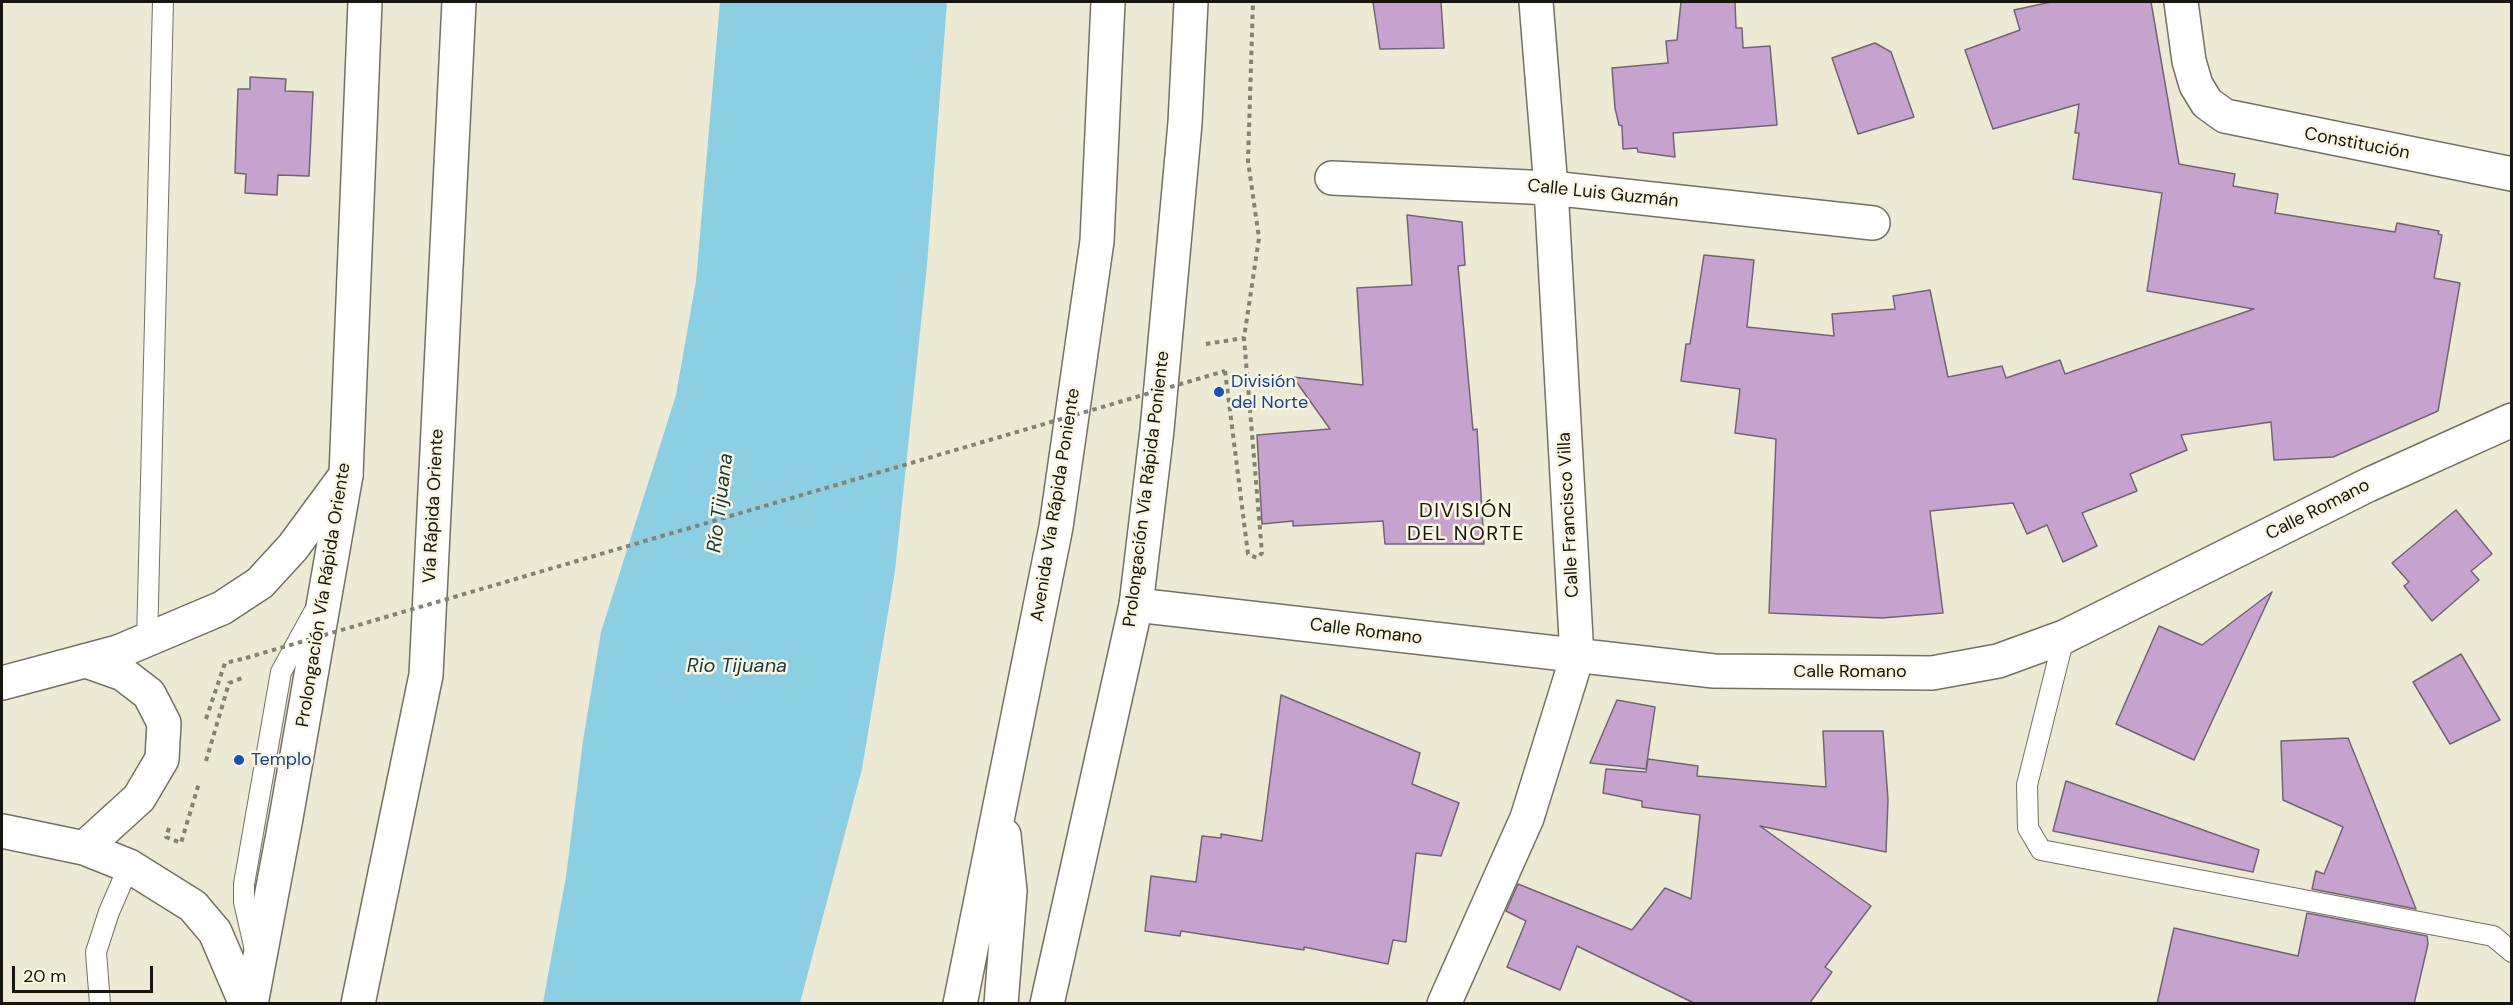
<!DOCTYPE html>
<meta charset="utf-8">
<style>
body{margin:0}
#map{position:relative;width:2513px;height:1005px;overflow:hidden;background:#ece9d4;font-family:"DM Sans",sans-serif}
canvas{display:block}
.frame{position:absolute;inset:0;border:3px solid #16150e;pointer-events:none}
.scale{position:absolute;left:12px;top:966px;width:141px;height:27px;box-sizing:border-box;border:3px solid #16150e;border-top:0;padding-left:8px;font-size:18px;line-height:21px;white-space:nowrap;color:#16150e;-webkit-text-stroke:4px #f9f6e1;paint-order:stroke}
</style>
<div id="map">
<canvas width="2513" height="1005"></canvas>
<div class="frame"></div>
<div class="scale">20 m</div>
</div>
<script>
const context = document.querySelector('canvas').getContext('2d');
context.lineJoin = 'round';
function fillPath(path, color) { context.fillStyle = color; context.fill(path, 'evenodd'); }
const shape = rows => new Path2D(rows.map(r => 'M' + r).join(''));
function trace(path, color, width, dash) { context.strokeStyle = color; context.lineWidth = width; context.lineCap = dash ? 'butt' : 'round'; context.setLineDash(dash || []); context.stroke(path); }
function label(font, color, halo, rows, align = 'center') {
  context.font = font + ' "DM Sans",sans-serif'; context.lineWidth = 5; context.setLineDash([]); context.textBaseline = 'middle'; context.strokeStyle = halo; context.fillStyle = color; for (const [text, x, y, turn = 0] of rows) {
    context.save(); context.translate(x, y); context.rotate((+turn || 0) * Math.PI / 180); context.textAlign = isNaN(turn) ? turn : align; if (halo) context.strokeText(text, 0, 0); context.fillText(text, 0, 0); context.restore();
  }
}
fillPath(shape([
 [720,2,947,2,927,265,895,571,862,769,800,1003,543,1003,566,877,583,741,601,632,676,395,696,281]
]), '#8ccee2');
const building = shape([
 [1373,2,1441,2,1444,48,1380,49,1373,2],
 [1681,2,1735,2,1736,28,1742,28,1743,48,1770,46,1777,125,1673,133,1675,157,1638,152,1637,148,1623,149,1622,126,1619,125,1615,108,1612,68,1668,63,1666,41,1677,40,1681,2],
 [2051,2,2151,2,2179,164,2235,174,2233,186,2278,194,2275,213,2395,232,2397,223,2439,231,2438,234,2442,235,2434,278,2460,283,2438,411,2333,457,2274,460,2271,422,2181,435,2187,450,2130,474,2137,491,2082,513,2097,546,2063,562,2047,525,2027,534,2013,503,1930,511,1943,613,1882,618,1769,613,1776,439,1735,433,1740,389,1681,381,1686,344,1690,344,1704,255,1754,260,1747,327,1834,336,1832,314,1895,309,1893,296,1930,290,1948,377,2002,366,2006,378,2060,360,2065,374,2254,309,2147,291,2162,193,2073,179,2079,133,2075,133,2079,104,1993,129,1965,50,2020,30,2014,10,2051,2],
 [1875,43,1891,52,1914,117,1858,134,1832,58,1875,43],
 [250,77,286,79,285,91,313,92,309,176,278,175,277,195,245,193,246,174,235,173,238,89,250,89,250,77],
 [1407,215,1462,222,1465,265,1458,266,1473,430,1477,429,1484,544,1385,544,1383,521,1293,526,1293,521,1262,524,1257,435,1330,429,1293,377,1363,385,1357,288,1412,285,1407,215],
 [2456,510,2492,554,2471,571,2479,580,2432,621,2404,586,2409,582,2392,563,2456,510],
 [2272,592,2194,760,2116,724,2159,626,2202,645,2272,592],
 [2461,654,2500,720,2450,744,2413,682,2461,654],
 [1281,695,1420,753,1412,784,1459,803,1441,856,1416,853,1406,942,1393,940,1388,964,1304,947,1304,950,1181,931,1180,936,1145,931,1151,876,1196,882,1202,836,1221,838,1221,834,1262,841,1281,695],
 [1617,700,1655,707,1646,769,1590,763,1617,700],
 [1823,731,1883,731,1888,800,1886,852,1760,826,1871,906,1825,967,1832,972,1809,1004,1696,1004,1577,946,1560,990,1507,967,1526,921,1506,911,1518,884,1632,930,1665,888,1691,899,1700,815,1642,807,1642,801,1603,793,1606,769,1646,772,1648,759,1698,766,1697,776,1826,787,1823,731],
 [2348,738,2369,790,2416,909,2312,889,2316,871,2324,874,2343,827,2283,800,2281,741,2348,738],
 [2066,781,2259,850,2253,872,2053,831,2066,781],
 [2307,913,2427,936,2428,944,2414,1004,2157,1004,2174,928,2298,956,2307,913]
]);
fillPath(building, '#c6a3cf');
trace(building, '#716574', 1.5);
const service = shape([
 [2064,637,2027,785,2028,828,2041,850,2493,936,2512,952],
 [147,641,163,2],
 [255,950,244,902,244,884,281,672,314,612],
 [100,1004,96,952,109,912,129,866]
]);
const minor = shape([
 [2181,2,2189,61,2196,85,2207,103,2225,116,2512,174],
 [1332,178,1551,188,1873,223],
 [1136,605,1714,671,1932,673,1998,661,2064,637,2368,485,2512,420],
 [1444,1004,1527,818,1577,657,1551,188,1536,2]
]);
const tertiary = shape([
 [2,683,118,652,222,608,260,583,293,547,346,475],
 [2,831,84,848,129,866,193,906,215,932,246,1004],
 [84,848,139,798,162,759,164,723,149,694,123,674,86,661]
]);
const secondary = shape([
 [251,1004,286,818,346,475,365,2],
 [1047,1004,1136,605,1157,430,1185,123,1191,2]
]);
const trunk = shape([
 [358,1004,426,675,459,2],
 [960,1004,1056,527,1097,241,1108,2],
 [1001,1004,1010,891,1004,835]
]);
trace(service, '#75715f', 22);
trace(minor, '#75715f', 36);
trace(tertiary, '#75715f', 36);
trace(secondary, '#75715f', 36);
trace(trunk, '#75715f', 36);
trace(shape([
 [1206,344,1244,338],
 [1225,371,1248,554,1257,558,1262,553,1244,338,1259,238,1248,161,1253,2],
 [206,719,225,663,246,658],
 [206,761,229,683,245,677],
 [169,828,166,837,181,843,199,783]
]), '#848274', 4, [4.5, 4.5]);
trace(service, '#fff', 20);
trace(minor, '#fff', 33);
trace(tertiary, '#fff', 33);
trace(secondary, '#fff', 33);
trace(trunk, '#fff', 33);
trace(shape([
 [246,658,1225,371]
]), '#848274', 4, [4.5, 4.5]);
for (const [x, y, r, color] of [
 [1219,392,6,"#1a4fb4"],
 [239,760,6,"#1a4fb4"]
]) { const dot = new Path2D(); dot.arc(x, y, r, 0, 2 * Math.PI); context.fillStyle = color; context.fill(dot); trace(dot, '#f9f6e1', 2); }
label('18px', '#16150e', '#f9f6e1', [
 ["Constitución",2357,144,11],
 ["Calle Luis Guzmán",1603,194,6],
 ["Prolongación Vía Rápida Poniente",1147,489,-83],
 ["Avenida Vía Rápida Poniente",1056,505,-81],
 ["Vía Rápida Oriente",434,506,-87],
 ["Calle Romano",2318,510,-27],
 ["Calle Francisco Villa",1569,515,-93],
 ["Prolongación Vía Rápida Oriente",324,595,-81],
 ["Calle Romano",1366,632,7],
 ["Calle Romano",1850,672]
]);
label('18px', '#164399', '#f9f6e1', [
 ["División",1231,382],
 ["del Norte",1231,403],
 ["Templo",251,760]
], 'left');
label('italic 20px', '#183841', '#f9f6e1', [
 ["Río Tijuana",721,503,-83],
 ["Rio Tijuana",737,667]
]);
context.letterSpacing = '1.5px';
label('20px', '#16150e', '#f9f6e1', [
 ["DIVISIÓN",1466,512],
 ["DEL NORTE",1466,535]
]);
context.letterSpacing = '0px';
</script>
